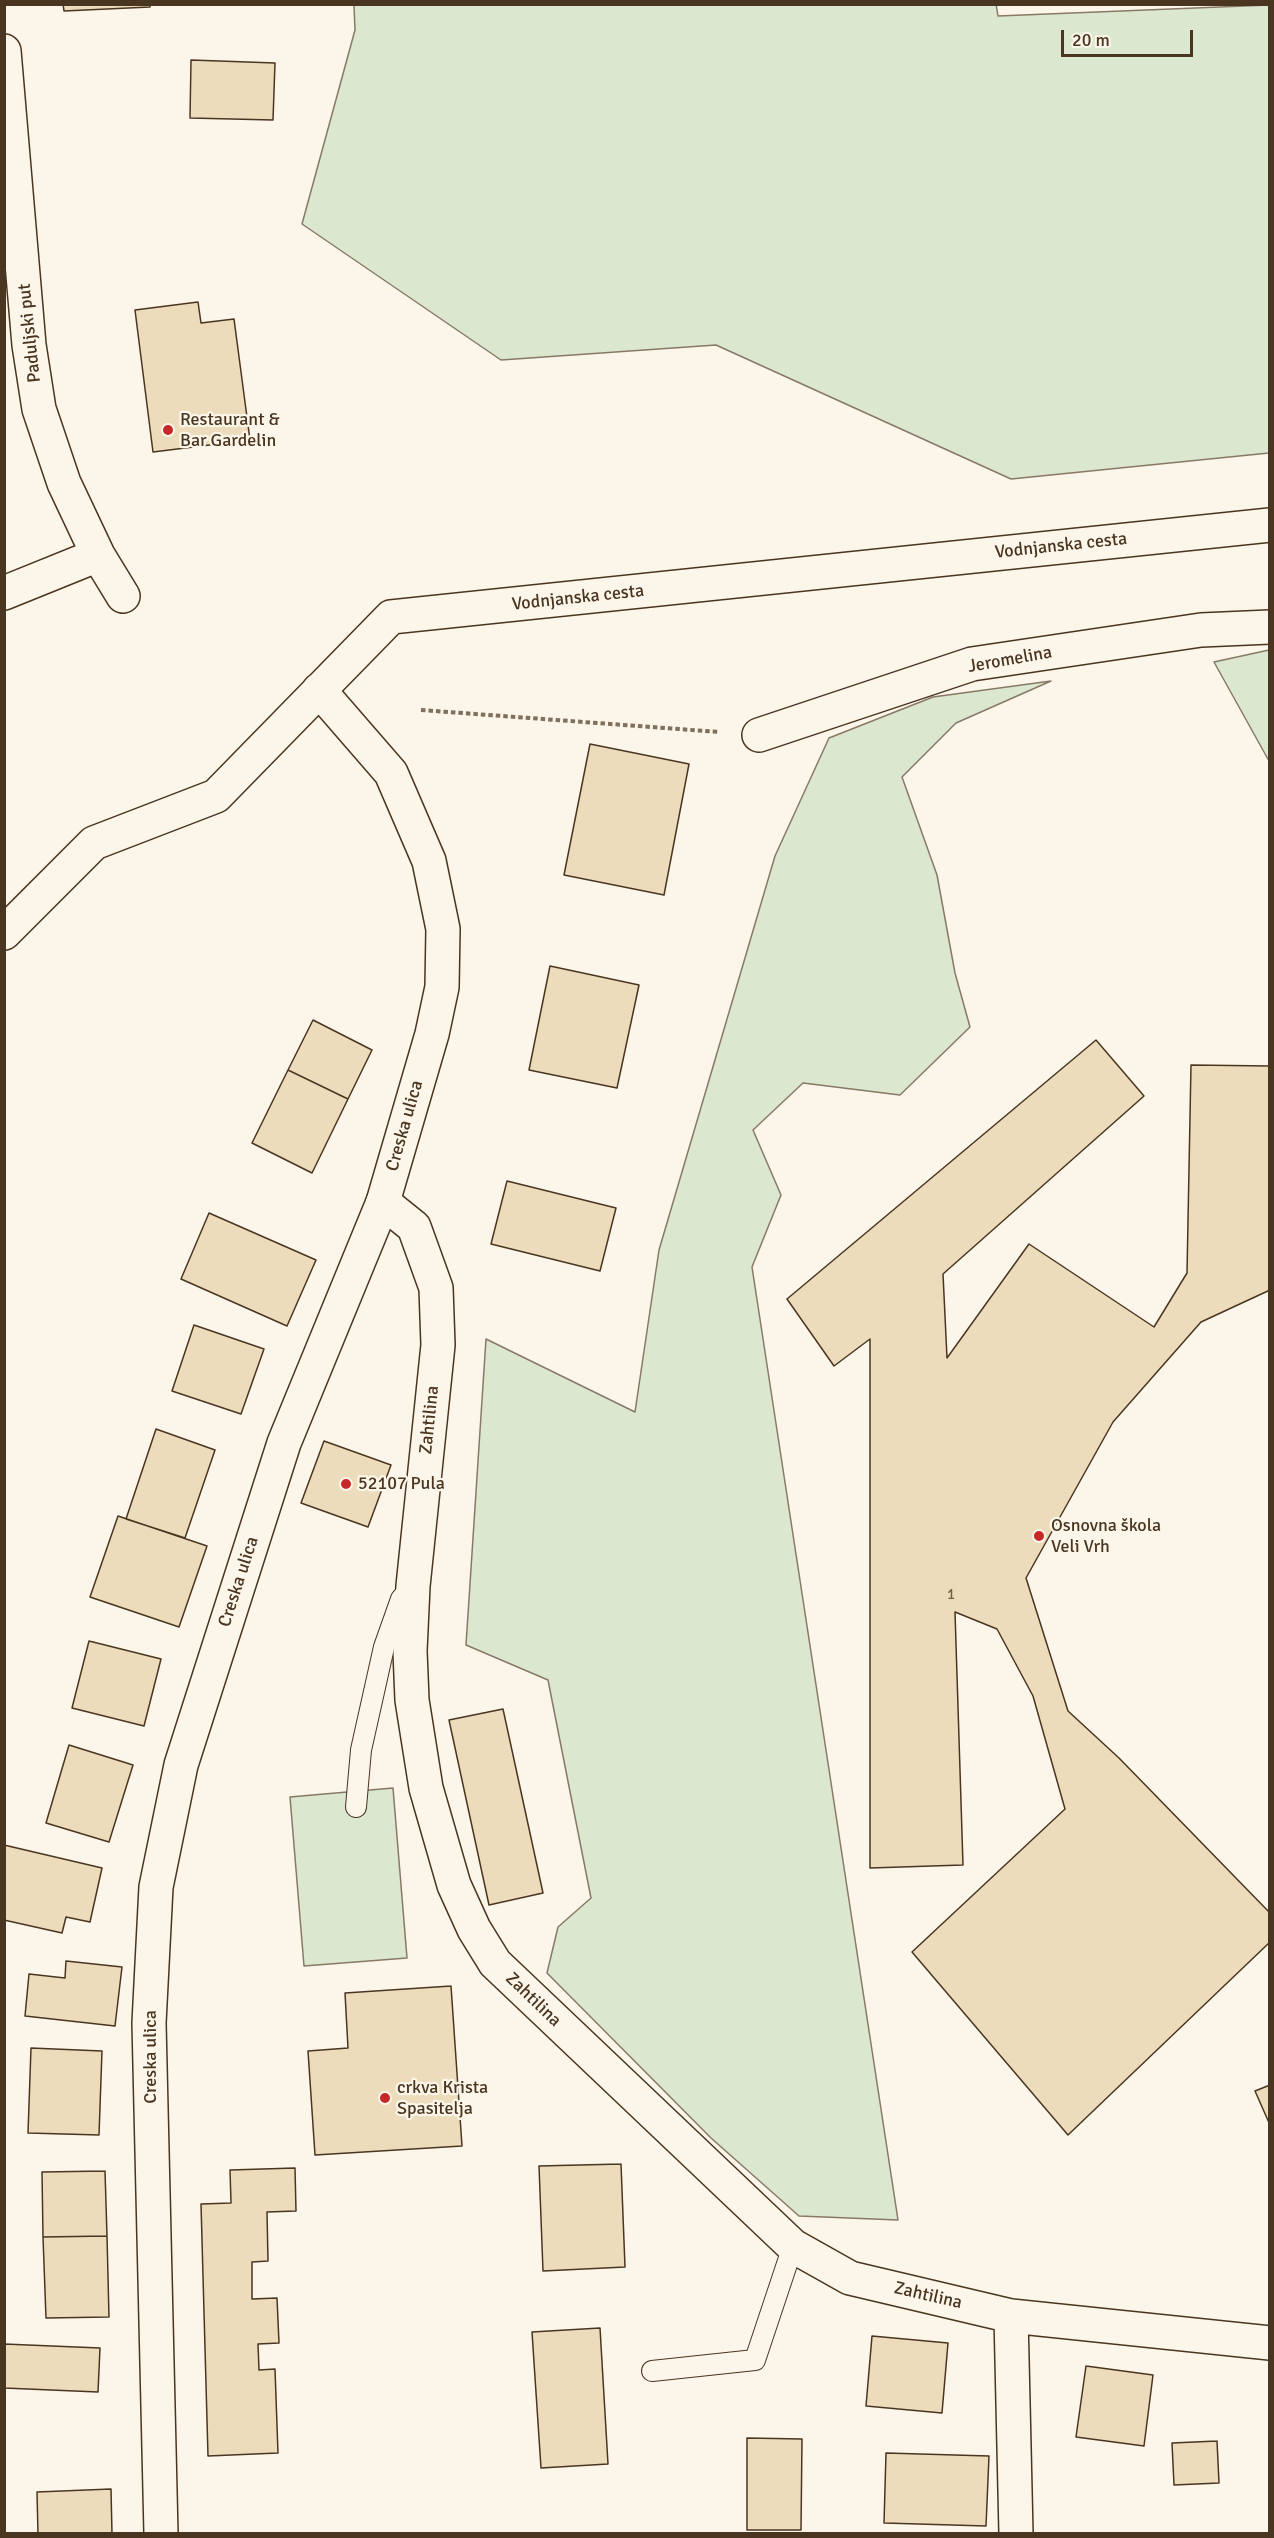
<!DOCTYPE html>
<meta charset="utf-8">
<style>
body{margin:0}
#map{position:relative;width:1274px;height:2538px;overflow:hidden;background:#fbf6e9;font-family:Signika,sans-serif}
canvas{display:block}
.frame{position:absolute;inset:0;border:6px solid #4a3520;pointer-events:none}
.scale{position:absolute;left:1061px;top:30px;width:132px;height:27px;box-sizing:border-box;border:3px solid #4a3520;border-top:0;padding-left:8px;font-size:18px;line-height:21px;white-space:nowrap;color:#4a3520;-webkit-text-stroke:4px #fbf6e9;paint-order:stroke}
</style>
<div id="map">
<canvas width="1274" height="2538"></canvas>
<div class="frame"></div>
<div class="scale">20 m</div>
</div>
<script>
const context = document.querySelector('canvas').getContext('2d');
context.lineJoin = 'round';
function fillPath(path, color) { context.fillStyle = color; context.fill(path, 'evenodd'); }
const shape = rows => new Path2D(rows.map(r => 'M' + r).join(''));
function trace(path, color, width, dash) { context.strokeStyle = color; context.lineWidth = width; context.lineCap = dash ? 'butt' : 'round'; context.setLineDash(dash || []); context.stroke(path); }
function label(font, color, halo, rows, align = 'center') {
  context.font = font + ' Signika,sans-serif'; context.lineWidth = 4.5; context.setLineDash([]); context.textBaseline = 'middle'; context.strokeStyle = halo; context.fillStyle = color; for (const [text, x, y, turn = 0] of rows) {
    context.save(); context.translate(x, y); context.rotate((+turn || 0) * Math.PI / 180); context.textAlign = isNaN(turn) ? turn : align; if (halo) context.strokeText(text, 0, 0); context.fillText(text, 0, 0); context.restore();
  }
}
const green = shape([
 [996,4,998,16,1269,5,1269,453,1011,479,716,345,501,360,302,224,355,30,354,5,996,4],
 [1269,650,1270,650,1269,761,1214,662,1269,650],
 [1051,681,956,723,902,777,937,875,955,973,970,1027,900,1095,803,1083,753,1130,781,1195,752,1267,898,2220,799,2216,711,2138,547,1973,558,1927,591,1898,548,1680,466,1645,486,1339,635,1412,659,1250,775,856,829,738,933,697,1051,681],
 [393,1788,407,1958,304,1966,290,1797,393,1788]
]);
fillPath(green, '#dce7d0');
trace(green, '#887966', 1.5);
const building = shape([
 [63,4,150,4,150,7,64,11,63,4],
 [191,60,275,63,273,120,190,118,191,60],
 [198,302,201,323,234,319,250,440,153,452,135,310,198,302],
 [590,744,689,764,664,895,564,875,590,744],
 [550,966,639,985,617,1088,529,1070,550,966],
 [313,1020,372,1050,348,1099,288,1070,313,1020],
 [1096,1040,1144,1096,943,1274,947,1358,1029,1244,1154,1327,1187,1273,1191,1065,1270,1066,1270,1290,1201,1322,1113,1422,1026,1578,1068,1711,1119,1758,1270,1913,1270,1942,1068,2135,912,1952,1065,1809,1033,1696,997,1629,955,1612,963,1865,870,1868,870,1339,834,1366,787,1299,1096,1040],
 [288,1070,348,1099,312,1173,252,1143,288,1070],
 [507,1181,616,1208,600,1271,491,1244,507,1181],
 [209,1213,316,1260,287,1326,181,1279,209,1213],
 [194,1325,264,1349,241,1414,172,1391,194,1325],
 [156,1429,215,1450,185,1538,126,1519,156,1429],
 [324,1441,391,1465,368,1527,301,1503,324,1441],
 [118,1516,207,1546,179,1627,90,1597,118,1516],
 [89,1641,161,1659,144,1726,72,1708,89,1641],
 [503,1709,543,1893,489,1905,449,1720,503,1709],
 [69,1745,133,1765,109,1842,46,1823,69,1745],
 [4,1845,102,1868,90,1922,66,1917,62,1933,4,1920,4,1845],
 [66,1961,122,1967,115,2026,25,2016,29,1974,65,1978,66,1961],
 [451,1986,462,2146,315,2155,308,2051,348,2048,345,1993,451,1986],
 [31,2048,102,2051,99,2135,28,2133,31,2048],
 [1270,2085,1270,2125,1255,2091,1270,2085],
 [621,2164,625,2267,543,2271,539,2166,621,2164],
 [295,2168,296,2211,267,2212,268,2261,252,2262,252,2299,277,2298,279,2343,258,2344,259,2370,275,2369,278,2453,208,2456,201,2204,231,2203,230,2170,295,2168],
 [105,2171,107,2236,43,2237,42,2172,105,2171],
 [107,2236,109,2317,46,2318,43,2237,107,2236],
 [600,2328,608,2464,541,2468,532,2332,600,2328],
 [872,2336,948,2343,942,2413,866,2406,872,2336],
 [4,2344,100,2348,98,2392,4,2388,4,2344],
 [1086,2366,1153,2375,1144,2446,1076,2437,1086,2366],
 [747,2438,802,2439,801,2530,747,2530,747,2438],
 [1217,2441,1219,2483,1174,2485,1172,2443,1217,2441],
 [886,2453,989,2456,986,2526,884,2523,886,2453],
 [111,2489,112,2534,38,2534,37,2492,111,2489]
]);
fillPath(building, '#ecdcbc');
trace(building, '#4a3520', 1.5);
const service = shape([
 [356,1807,361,1750,384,1647,401,1599,407,1592],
 [652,2371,755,2360,793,2246]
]);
const minor = shape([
 [4,51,29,345,39,409,64,483,98,555,123,596],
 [4,593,98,555],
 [759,735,972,664,1201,630,1270,627],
 [383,1202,414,1227,436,1288,438,1345,413,1586,410,1651,412,1700,426,1788,454,1885,474,1929,495,1963,793,2246,850,2278,1011,2316,1270,2343],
 [1011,2316,1016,2534]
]);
const secondary = shape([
 [161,2534,149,2023,156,1887,181,1765,284,1443,383,1202,432,1034,442,987,443,929,429,861,391,773,319,690]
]);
const primary = shape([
 [4,933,94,843,216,796,391,617,1270,525]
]);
trace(service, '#4a3520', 22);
trace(minor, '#4a3520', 36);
trace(secondary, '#4a3520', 36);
trace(primary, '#4a3520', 36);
trace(shape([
 [421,710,719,732]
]), '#7f6f5c', 4, [4.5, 3]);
trace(service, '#fbf6e9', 20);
trace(minor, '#fbf6e9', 33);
trace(secondary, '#fbf6e9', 33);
trace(primary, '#fbf6e9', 33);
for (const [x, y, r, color] of [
 [168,430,6,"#c62828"],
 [346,1484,6,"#c62828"],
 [1039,1536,6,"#c62828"],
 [385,2098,6,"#c62828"]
]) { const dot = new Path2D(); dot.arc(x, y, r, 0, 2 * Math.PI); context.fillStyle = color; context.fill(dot); trace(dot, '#fbf6e9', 2); }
label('15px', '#725f47', null, [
 ["1",951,1595]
]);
label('18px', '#4a3520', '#fbf6e9', [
 ["Paduljski put",30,333,-96],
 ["Vodnjanska cesta",1061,546,-6],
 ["Vodnjanska cesta",578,598,-6],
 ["Jeromelina",1010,660,-10],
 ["Creska ulica",405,1126,-74],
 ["Zahtilina",430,1420,-84],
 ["Creska ulica",239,1582,-72],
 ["Zahtilina",533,2000,44],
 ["Creska ulica",151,2057,-90],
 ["Zahtilina",928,2296,13]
]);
label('18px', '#4a3520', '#fbf6e9', [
 ["Restaurant &",180,420],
 ["Bar Gardelin",180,441],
 ["52107 Pula",358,1484],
 ["Osnovna škola",1051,1526],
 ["Veli Vrh",1051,1547],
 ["crkva Krista",397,2088],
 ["Spasitelja",397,2109]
], 'left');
</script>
